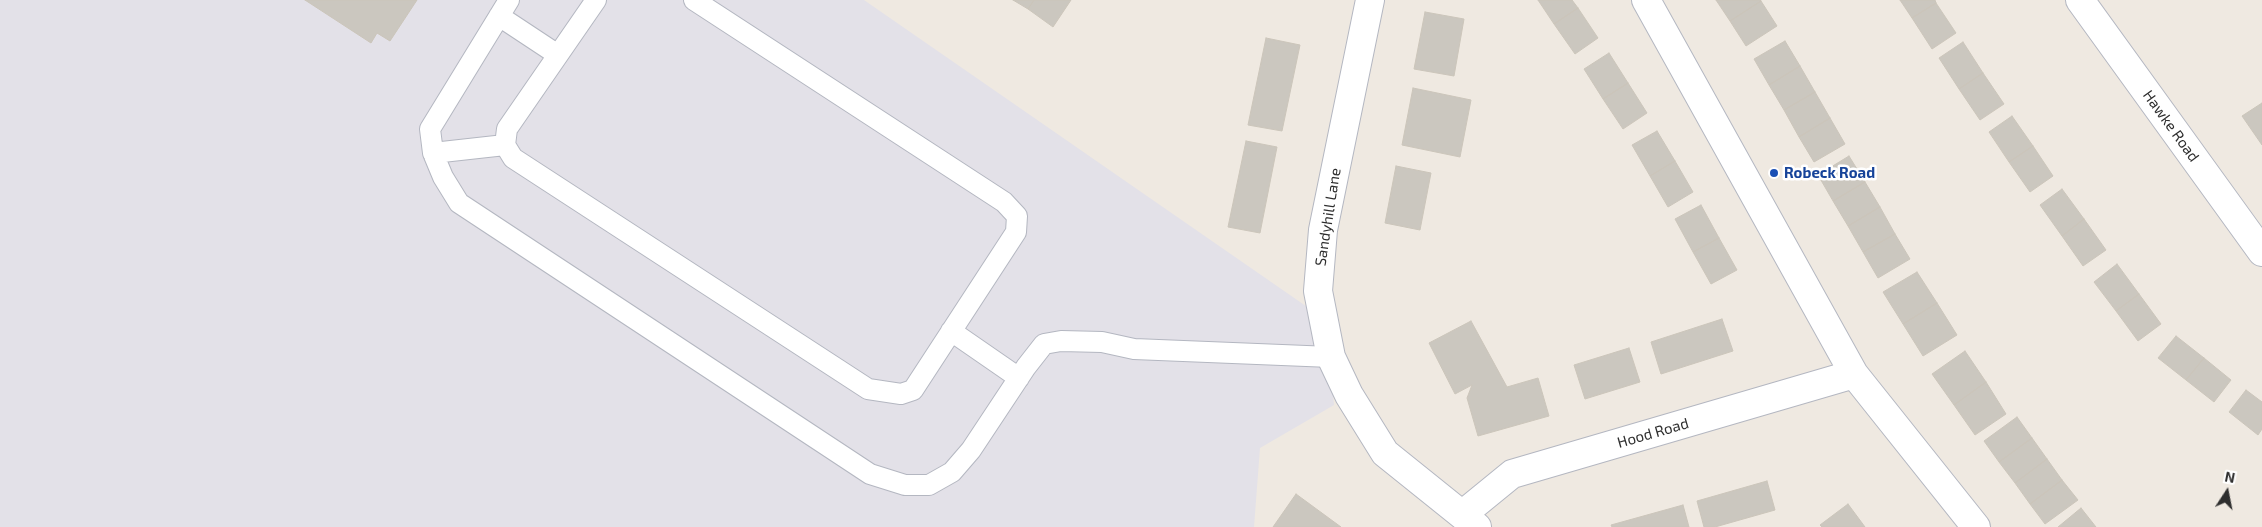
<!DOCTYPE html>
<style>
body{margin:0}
#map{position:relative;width:2262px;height:527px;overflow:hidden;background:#efe9e1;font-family:"Exo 2",sans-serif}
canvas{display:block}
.north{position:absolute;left:2202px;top:467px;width:50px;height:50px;-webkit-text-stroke:4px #fff;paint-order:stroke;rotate:11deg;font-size:14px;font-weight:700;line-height:20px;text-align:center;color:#2e2e2e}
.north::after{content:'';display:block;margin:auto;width:18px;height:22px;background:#2e2e2e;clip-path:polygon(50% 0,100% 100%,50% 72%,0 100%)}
</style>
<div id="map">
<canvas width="2262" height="527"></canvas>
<div class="north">N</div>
</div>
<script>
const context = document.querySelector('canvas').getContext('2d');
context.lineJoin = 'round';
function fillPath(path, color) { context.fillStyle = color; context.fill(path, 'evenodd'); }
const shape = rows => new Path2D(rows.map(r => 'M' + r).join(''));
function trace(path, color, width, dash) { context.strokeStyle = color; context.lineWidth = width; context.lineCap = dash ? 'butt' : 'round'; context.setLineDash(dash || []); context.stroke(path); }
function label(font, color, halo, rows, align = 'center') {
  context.font = font + ' "Exo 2",sans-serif'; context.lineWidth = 5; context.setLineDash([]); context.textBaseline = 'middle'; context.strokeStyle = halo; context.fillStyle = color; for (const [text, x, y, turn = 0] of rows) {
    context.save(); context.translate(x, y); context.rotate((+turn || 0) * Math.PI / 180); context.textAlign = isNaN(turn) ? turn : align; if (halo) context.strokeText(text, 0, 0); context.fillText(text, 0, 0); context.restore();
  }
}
fillPath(shape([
 [0,0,864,0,1326,320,1334,405,1260,448,1254,527,0,527]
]), '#e3e1e8');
const building = shape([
 [305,0,417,0,390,41,377,33,371,43,305,0],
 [1013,0,1034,0,1028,9,1013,0],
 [1034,0,1071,0,1053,27,1028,9,1034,0],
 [1538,0,1572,0,1578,8,1554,24,1538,0],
 [1716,0,1760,0,1761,1,1730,21,1716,0],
 [1900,0,1935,0,1936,3,1912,18,1900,0],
 [1761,1,1777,26,1746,46,1730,21,1761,1],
 [1936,3,1956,33,1932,49,1912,18,1936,3],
 [1578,8,1598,38,1575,54,1554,24,1578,8],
 [1425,12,1464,19,1454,76,1414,69,1425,12],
 [1266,38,1300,45,1282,131,1248,125,1266,38],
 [1785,41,1800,66,1769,85,1754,59,1785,41],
 [1963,42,1983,73,1959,89,1939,58,1963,42],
 [1609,53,1628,83,1603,99,1584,69,1609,53],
 [1800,66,1815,92,1784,110,1769,85,1800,66],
 [1983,73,2004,104,1980,120,1959,89,1983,73],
 [1628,83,1647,113,1623,129,1603,99,1628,83],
 [1413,88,1471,100,1460,157,1402,145,1413,88],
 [1815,92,1830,118,1799,137,1784,110,1815,92],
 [2262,103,2262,145,2242,116,2262,103],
 [2012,116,2033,146,2009,162,1989,132,2012,116],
 [1830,118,1845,144,1814,162,1799,137,1830,118],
 [1657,131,1675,161,1650,176,1632,145,1657,131],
 [1246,141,1277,147,1260,233,1228,227,1246,141],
 [2033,146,2053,176,2030,192,2009,162,2033,146],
 [1849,156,1865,182,1833,201,1818,175,1849,156],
 [1675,161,1693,192,1668,207,1650,176,1675,161],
 [1396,166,1431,173,1420,230,1385,223,1396,166],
 [1865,182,1880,207,1848,226,1833,201,1865,182],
 [2062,189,2084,219,2062,236,2040,205,2062,189],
 [1701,205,1719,238,1693,252,1675,219,1701,205],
 [1880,207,1895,234,1863,252,1848,226,1880,207],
 [2084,219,2106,250,2083,266,2062,236,2084,219],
 [1895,234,1910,259,1878,278,1863,252,1895,234],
 [1719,238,1737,270,1711,284,1693,252,1719,238],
 [2117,264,2139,294,2116,311,2094,282,2117,264],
 [1917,272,1937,303,1903,324,1883,292,1917,272],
 [2139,294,2161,324,2138,341,2116,311,2139,294],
 [1937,303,1957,335,1923,356,1903,324,1937,303],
 [1722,319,1733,351,1661,374,1651,342,1722,319],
 [1471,321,1507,387,1538,378,1549,416,1478,436,1467,398,1472,385,1455,394,1429,343,1471,321],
 [2176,336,2204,358,2186,380,2158,358,2176,336],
 [1629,348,1640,382,1585,399,1574,365,1629,348],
 [1965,351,1986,382,1954,405,1932,374,1965,351],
 [2204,358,2231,380,2214,402,2186,380,2204,358],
 [1986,382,2006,414,1975,435,1954,405,1986,382],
 [2246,390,2262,402,2262,429,2258,435,2229,412,2246,390],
 [2017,417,2032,438,1999,462,1984,441,2017,417],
 [2032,438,2047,459,2015,483,1999,462,2032,438],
 [2047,459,2062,480,2030,504,2015,483,2047,459],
 [2062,480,2078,500,2045,524,2030,504,2062,480],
 [1767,481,1775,510,1715,527,1704,527,1697,501,1767,481],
 [1296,494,1341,527,1273,527,1296,494],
 [1848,504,1865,527,1822,527,1820,525,1848,504],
 [1683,505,1689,527,1612,527,1611,525,1683,505],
 [2081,508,2096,527,2058,527,2081,508]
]);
fillPath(building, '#cbc7bf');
trace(building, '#cbc5ba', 1);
const service = shape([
 [509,0,430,129,433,153,443,177,459,203,870,474,905,485,929,485,952,472,971,450,1026,367,1044,344,1061,341,1102,342,1134,349,1331,357],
 [596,0,507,129,505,145,513,158,868,389,901,394,913,390,1016,232,1017,216,1004,202,694,0],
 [499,16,558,55],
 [433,153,505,145],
 [951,331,1019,378]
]);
const minor = shape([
 [1646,0,1854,374,1976,527],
 [2080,0,2262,252],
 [1463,514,1512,474,1854,374]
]);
const tertiary = shape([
 [1370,0,1323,230,1318,291,1331,357,1349,395,1385,453,1477,527]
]);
trace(service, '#b4b7c1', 22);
trace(minor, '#b4b7c1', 30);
trace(tertiary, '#b4b7c1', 30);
trace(service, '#fff', 20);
trace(minor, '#fff', 28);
trace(tertiary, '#fff', 28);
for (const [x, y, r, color] of [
 [1774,173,5,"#1a4fb4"]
]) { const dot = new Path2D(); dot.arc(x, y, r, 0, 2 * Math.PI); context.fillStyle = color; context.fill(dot); trace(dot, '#fff', 2); }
label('15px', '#2e2e2e', '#fff', [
 ["Hawke Road",2171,126,54],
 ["Sandyhill Lane",1328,217,-81],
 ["Hood Road",1653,433,-16]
]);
label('bold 15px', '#164399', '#fff', [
 ["Robeck Road",1784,173]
], 'left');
</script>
